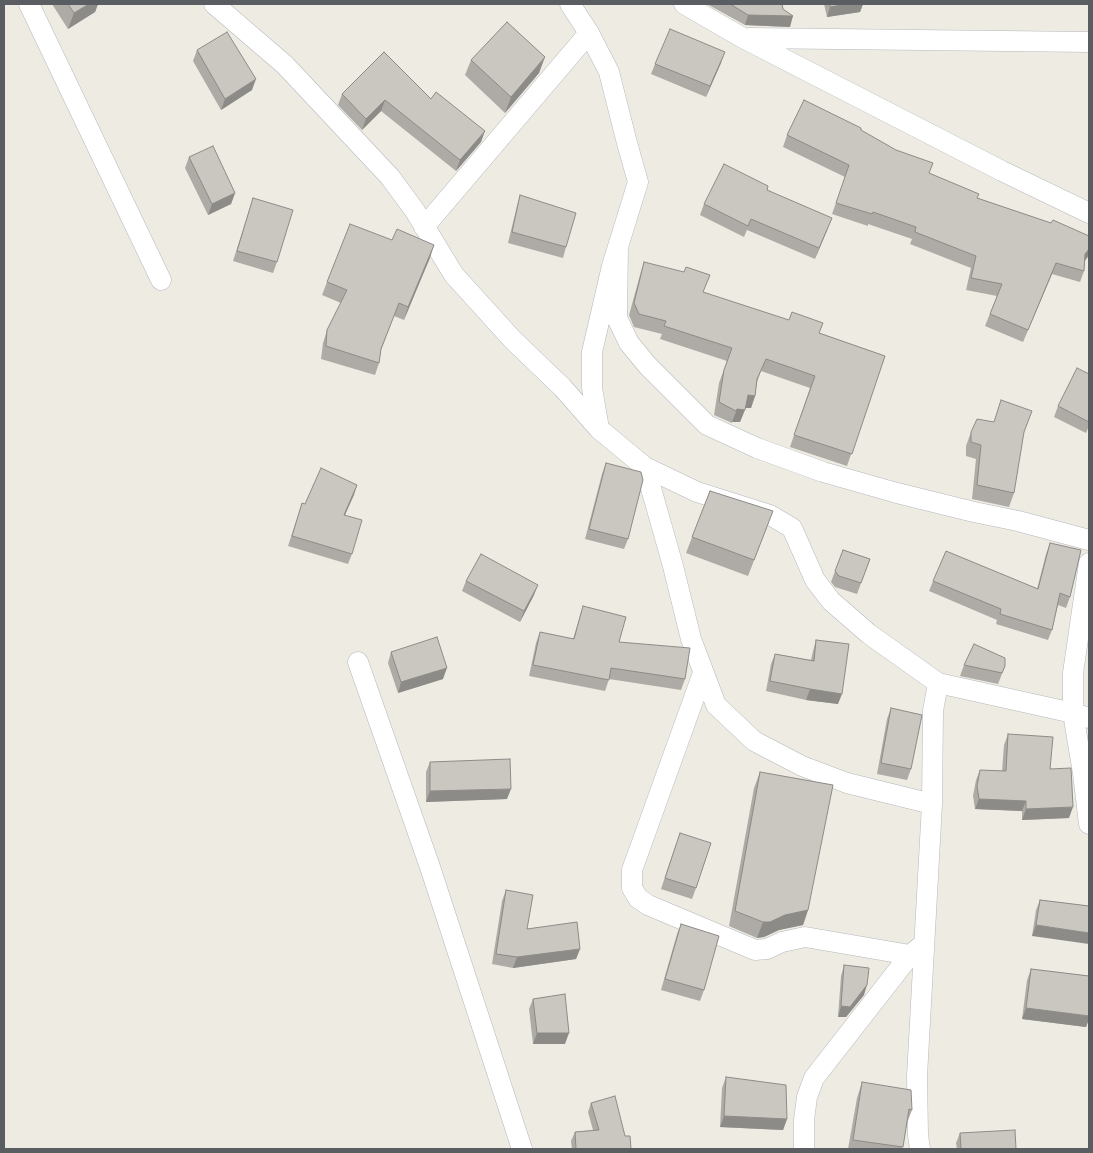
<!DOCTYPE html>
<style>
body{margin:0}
#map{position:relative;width:1093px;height:1153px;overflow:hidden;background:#edebe2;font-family:Lato,sans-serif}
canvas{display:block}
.frame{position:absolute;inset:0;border:5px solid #5a5e63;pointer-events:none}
</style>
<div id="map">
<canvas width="1093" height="1153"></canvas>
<div class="frame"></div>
</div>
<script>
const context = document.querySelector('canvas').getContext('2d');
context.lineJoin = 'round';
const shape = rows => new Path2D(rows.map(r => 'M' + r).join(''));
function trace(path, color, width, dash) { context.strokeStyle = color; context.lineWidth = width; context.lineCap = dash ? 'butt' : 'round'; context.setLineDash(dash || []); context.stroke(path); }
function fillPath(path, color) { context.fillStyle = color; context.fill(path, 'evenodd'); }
const minor = shape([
 [29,4,161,280],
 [214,4,285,65,390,177,415,211,454,275,513,340,562,387,599,429,645,467,697,492,770,515,792,528,815,580,831,601,869,634,938,683,1073,713,1089,718],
 [570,4,589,33,609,72,627,143,638,182,612,266,592,352,592,388,599,429],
 [684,4,743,38,1002,171,1089,213],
 [749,38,1089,42],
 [424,227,589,33],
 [618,246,617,318,629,343,648,366,707,425,757,448,823,472,897,493,974,512,1018,521,1089,540],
 [645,467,673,566,691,639,716,705,754,741,802,766,847,783,932,804],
 [1089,563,1073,673,1073,713,1083,773,1089,824],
 [358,662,430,867,522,1149],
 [703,673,632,870,632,888,638,898,648,905,755,950,767,949,782,942,805,937,910,955],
 [804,1149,804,1120,807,1097,814,1078,910,955,920,947],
 [920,1149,918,1135,917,1076,932,804,933,711,938,683]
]);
trace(minor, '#b5b8bc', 21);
trace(minor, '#fff', 20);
fillPath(shape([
 [52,4,98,4,95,12,68,29],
 [707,4,782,4,783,9,790,27,745,25],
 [824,4,863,4,860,12,827,17],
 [197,50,252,90,221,110,193,61],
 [471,60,539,73,505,113,465,75],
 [721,63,706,97,651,74,655,64],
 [342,94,431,99,481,142,456,171,381,111,362,130,338,105],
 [861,130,929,173,977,198,1089,236,1089,255,1085,261,1084,271,1080,282,1052,274,1023,342,985,326,997,296,966,290,971,268,910,244,912,239,868,224,868,226,832,214,845,177,783,147,787,135],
 [189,157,235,193,231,204,208,215,185,168],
 [767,190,828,228,815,259,747,230,744,237,700,215,704,204],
 [520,195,566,247,563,258,508,243,517,206],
 [253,198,277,262,273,273,233,261],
 [392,240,434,245,404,320,394,316,381,350,379,363,375,375,321,359,323,343,327,330,341,303,322,295,327,282],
 [644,262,703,292,885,356,847,466,790,447,810,388,761,371,757,382,755,396,751,408,745,408,740,422,732,422,732,423,714,415,719,383,727,361,660,339,662,334,634,327,629,315,640,275],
 [1089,374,1089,426,1086,433,1054,417,1058,406],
 [971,432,1023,434,1014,493,1009,507,972,499,976,459,966,456,966,446],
 [606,463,628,539,624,549,585,539,602,474],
 [357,485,345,515,352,554,348,564,288,546,302,503,305,504],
 [710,491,767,527,748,576,686,553],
 [1050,543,1070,597,1066,608,1058,605,1052,630,1048,640,996,624,997,620,929,591,933,581,1037,589,1046,554],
 [843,550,870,559,857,594,835,587,831,582],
 [466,581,534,595,520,622,462,591],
 [583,606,619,642,685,679,681,690,609,679,605,691,529,676,536,643,540,632,573,639],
 [816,640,838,704,806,700,766,691,771,664,775,654,811,660,813,651],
 [391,652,443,679,398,693,388,663],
 [964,665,1005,666,998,684,960,676],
 [891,708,911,769,907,780,877,774,887,719],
 [1008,734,1050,769,1069,818,1022,820,1022,811,975,809,973,796,976,780,980,770,1002,771,1004,745],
 [430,762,507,799,426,802,426,772],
 [760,772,808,910,803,925,779,930,764,937,757,938,729,926,754,788],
 [676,844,696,888,692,899,661,889],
 [506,890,527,929,580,949,576,959,513,968,492,964,502,901],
 [1040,900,1089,906,1032,936,1036,910],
 [681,924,704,990,700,1001,661,990,677,934],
 [844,965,864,995,846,1017,838,1017,841,976],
 [1031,969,1089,976,1089,1019,1086,1027,1022,1019,1027,980],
 [533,999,565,1044,533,1044,529,1009],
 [726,1077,787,1119,783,1130,720,1127,722,1088],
 [862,1082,912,1110,907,1123,902,1149,848,1149,857,1098],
 [591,1103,625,1136,631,1149,572,1149,571,1141,575,1132,593,1130,588,1112],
 [960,1133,1016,1149,957,1149,956,1143]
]), '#aeaba6');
fillPath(shape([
 [89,4,98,4,95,12,68,29,74,13],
 [847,4,863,4,860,12,827,17,830,7],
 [748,15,793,16,790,27,745,25],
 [725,52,721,63,706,97,710,86],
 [545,57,539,73,505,113,511,97],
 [256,79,252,90,221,110,225,99],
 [385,100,381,111,362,130,366,119],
 [485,131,481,142,456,171,460,160],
 [235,193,231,204,208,215,212,204],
 [832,218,828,228,815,259,819,248],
 [434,245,430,258,404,320,408,307],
 [1089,249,1089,255,1081,266,1085,254],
 [1056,263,1052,274,1023,342,1028,330],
 [748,395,755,396,751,408,744,408],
 [737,409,745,410,740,422,732,422],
 [357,485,354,495,340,526,344,515],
 [538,585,534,595,520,622,524,611],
 [447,668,443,679,398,693,401,682],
 [810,689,842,694,838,704,806,700],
 [511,789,507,799,426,802,430,791],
 [979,799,1026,801,1022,811,975,809],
 [1073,807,1069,818,1022,820,1026,809],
 [808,910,803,925,779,930,764,937,757,938,763,922,785,915],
 [1036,925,1089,933,1089,944,1032,936],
 [580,949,576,959,513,968,517,957],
 [867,985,864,995,846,1017,838,1017,841,1006],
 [1026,1008,1089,1016,1089,1019,1086,1027,1022,1019],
 [537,1033,569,1033,565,1044,533,1044],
 [724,1116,787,1119,783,1130,720,1127]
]), '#8d8b87');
const building = shape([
 [68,4,89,4,74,13,68,4],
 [730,4,782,4,783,9,793,16,748,15,730,4],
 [830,4,847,4,830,7,830,4],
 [507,22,545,57,511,97,471,60,507,22],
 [670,29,725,52,710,86,655,64,670,29],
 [227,32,256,79,225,99,197,50,227,32],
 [384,52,431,99,436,92,485,131,460,160,385,100,366,119,342,94,384,52],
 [804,100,861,128,861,130,896,150,933,163,929,173,979,194,977,198,1051,223,1053,220,1089,236,1089,249,1085,254,1084,271,1056,263,1028,330,990,314,1002,284,971,278,976,256,915,232,916,227,873,212,872,214,836,203,849,165,787,135,804,100],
 [213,146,235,193,212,204,189,157,213,146],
 [724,164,768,186,767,190,832,218,819,248,751,219,748,226,704,204,724,164],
 [520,195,576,213,566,247,512,232,520,195],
 [253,198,293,210,277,262,237,251,253,198],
 [350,224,392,240,397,229,434,245,408,307,399,303,381,349,379,363,326,346,327,330,347,290,327,282,350,224],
 [644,262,684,272,686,267,710,275,703,292,789,320,792,312,823,323,819,333,885,356,852,454,794,435,815,376,766,359,757,379,755,396,748,395,745,410,737,409,736,411,719,402,724,370,732,348,664,326,666,321,639,314,634,303,644,262],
 [1077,368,1089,374,1089,422,1058,406,1077,368],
 [1001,400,1032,411,1024,432,1014,493,977,485,981,445,971,442,971,432,977,419,994,422,1001,400],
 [606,463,641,472,643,480,628,539,589,529,606,463],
 [321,468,357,485,344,515,362,520,352,554,292,536,302,503,305,504,321,468],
 [710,491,773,511,754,560,692,537,710,491],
 [1050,543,1081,550,1070,597,1060,593,1052,630,1000,614,1001,609,933,581,946,551,1038,589,1050,543],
 [843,550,870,559,861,583,839,576,835,571,843,550],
 [481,554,538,585,524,611,466,581,481,554],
 [583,606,626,617,619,642,690,648,685,679,611,668,609,680,533,665,540,632,574,639,583,606],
 [437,637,447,668,401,682,391,652,437,637],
 [816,640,849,644,842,694,810,689,770,681,775,654,814,661,816,640],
 [974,644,1005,658,1005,666,1002,673,964,665,974,644],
 [891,708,922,715,911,769,881,763,891,708],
 [1008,734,1053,737,1050,769,1071,768,1073,807,1026,809,1026,801,979,799,977,786,980,770,1006,771,1008,734],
 [510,759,511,789,430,791,430,762,510,759],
 [760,772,833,785,808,910,785,915,770,922,763,922,735,911,760,772],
 [680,833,711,843,696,888,665,878,680,833],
 [506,890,533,895,527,929,577,922,580,949,517,957,496,954,506,890],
 [1040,900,1089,906,1089,933,1036,925,1040,900],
 [681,924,719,936,704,990,665,979,681,924],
 [844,965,869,968,867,985,850,1007,841,1006,844,965],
 [1031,969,1089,976,1089,1016,1026,1008,1031,969],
 [565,994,569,1033,537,1033,533,999,565,994],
 [726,1077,786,1085,787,1119,724,1116,726,1077],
 [862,1082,911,1090,912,1110,909,1109,903,1147,853,1140,862,1082],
 [615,1096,625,1136,630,1136,631,1149,576,1149,575,1132,599,1130,591,1103,615,1096],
 [1015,1130,1016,1149,961,1149,960,1133,1015,1130]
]);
fillPath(building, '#cac7c1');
trace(building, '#8d8b87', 1);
</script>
